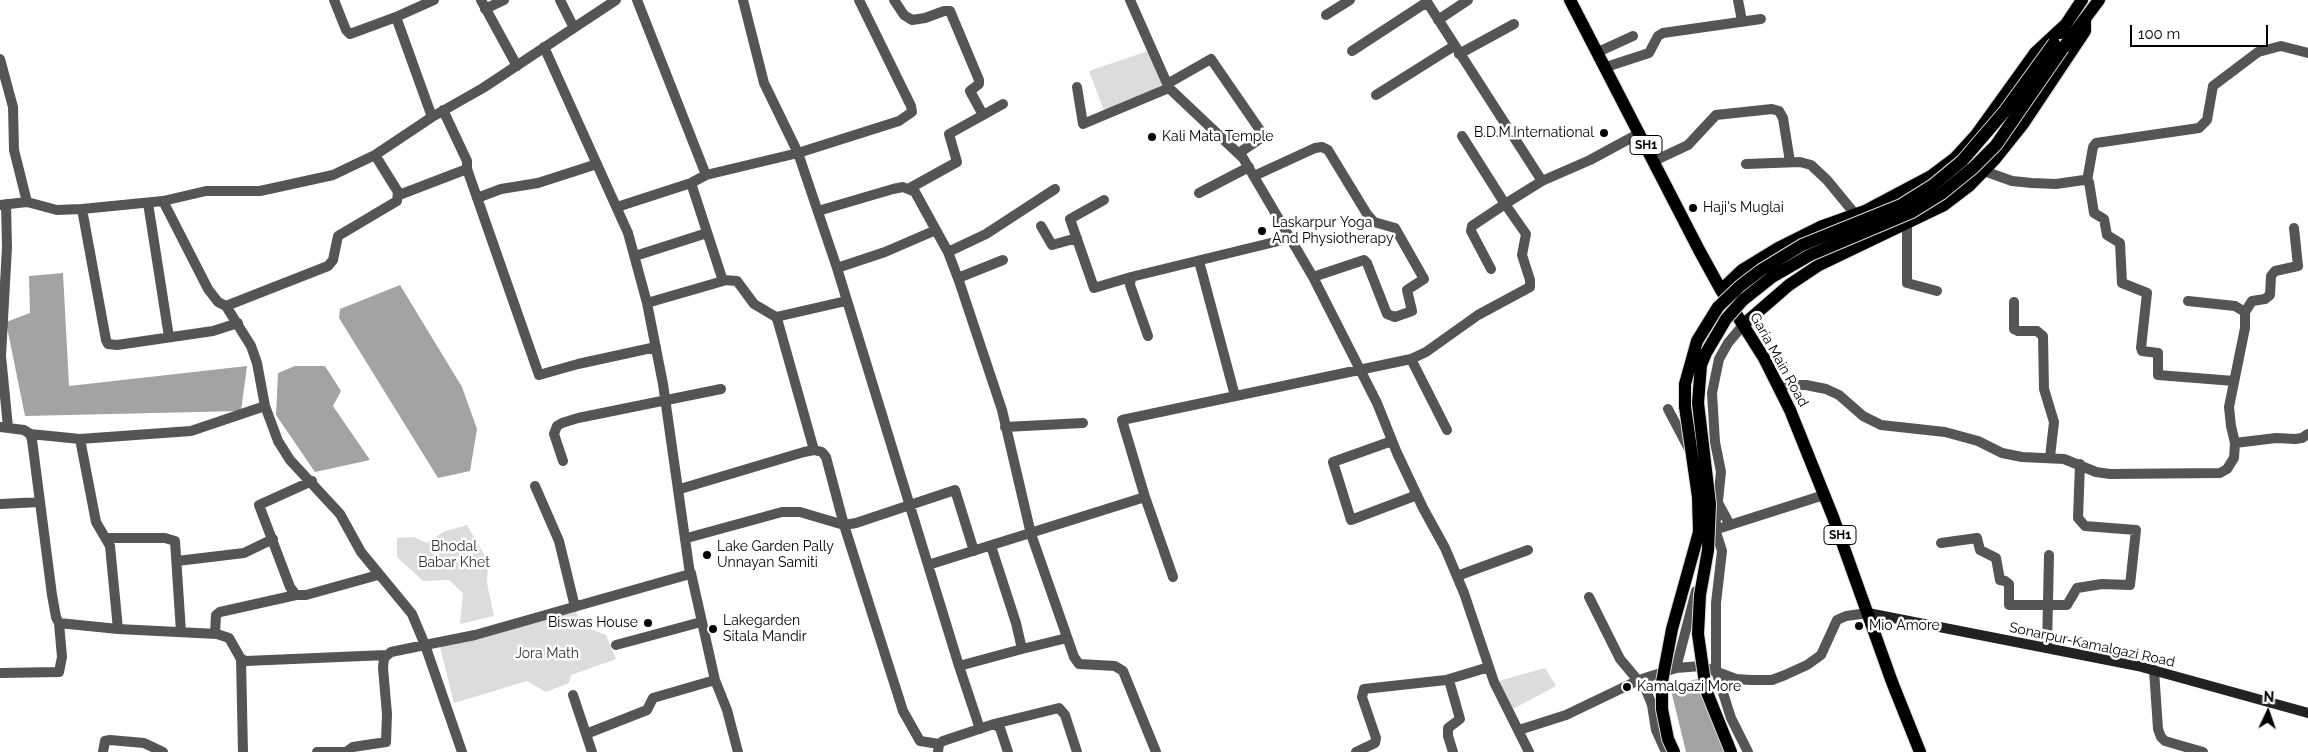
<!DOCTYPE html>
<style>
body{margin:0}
#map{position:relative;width:2308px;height:752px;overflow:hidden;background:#fff;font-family:Raleway,sans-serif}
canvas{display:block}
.north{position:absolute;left:2243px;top:687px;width:50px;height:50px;-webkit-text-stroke:4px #fff;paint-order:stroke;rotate:3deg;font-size:14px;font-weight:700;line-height:20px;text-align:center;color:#000}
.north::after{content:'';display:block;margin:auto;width:18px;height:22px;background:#000;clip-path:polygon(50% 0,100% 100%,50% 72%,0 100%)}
.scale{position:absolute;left:2130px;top:25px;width:138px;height:22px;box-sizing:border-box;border:2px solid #000;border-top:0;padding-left:6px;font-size:15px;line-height:18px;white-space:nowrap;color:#000;-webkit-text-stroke:4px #fff;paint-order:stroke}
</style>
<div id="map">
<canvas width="2308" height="752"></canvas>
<div class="north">N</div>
<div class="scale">100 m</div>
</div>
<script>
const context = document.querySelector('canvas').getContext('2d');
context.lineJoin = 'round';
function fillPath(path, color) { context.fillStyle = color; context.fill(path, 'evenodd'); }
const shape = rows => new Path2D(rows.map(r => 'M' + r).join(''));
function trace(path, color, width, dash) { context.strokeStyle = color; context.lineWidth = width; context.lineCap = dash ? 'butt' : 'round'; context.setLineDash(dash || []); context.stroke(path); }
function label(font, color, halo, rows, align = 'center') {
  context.font = font + ' Raleway,sans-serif'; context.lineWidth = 5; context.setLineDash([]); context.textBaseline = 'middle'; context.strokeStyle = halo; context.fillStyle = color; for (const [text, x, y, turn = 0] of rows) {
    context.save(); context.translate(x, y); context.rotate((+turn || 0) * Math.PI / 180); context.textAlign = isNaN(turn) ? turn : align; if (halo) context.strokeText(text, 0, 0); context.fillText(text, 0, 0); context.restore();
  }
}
fillPath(shape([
 [1148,51,1163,86,1104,111,1089,71],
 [467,525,488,561,487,583,494,616,460,624,463,593,449,580,423,581,397,557,397,538,414,537,427,543,443,532],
 [575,611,585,627,606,635,616,659,571,675,569,683,546,692,527,681,454,703,440,647],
 [1545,668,1556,686,1511,710,1495,682]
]), '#dcdcdc');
fillPath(shape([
 [63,273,69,386,247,366,241,411,25,416,6,322,30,313,29,276],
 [400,285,462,387,477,429,470,471,438,478,339,318,340,309],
 [295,366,325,366,341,391,333,406,370,460,315,472,276,415,278,373],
 [1697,679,1720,742,1725,752,1686,752,1670,686]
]), '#a3a3a3');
const primary = shape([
 [1570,0,1699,250,1721,290,1764,358,1790,410,1833,517,1892,682,1920,752],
 [2060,33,2082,0],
 [2063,48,2099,0],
 [1721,290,1742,270,1778,248,1820,227,1865,211,1931,176,1955,158,1976,135,2035,53,2064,26],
 [1744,324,1789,285,1819,265,1944,205,1969,186,1995,159,2023,124,2085,31,2085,19]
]);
trace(primary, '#dbdbdb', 14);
trace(shape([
 [334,0,346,30,350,34,396,17],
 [481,0,517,66],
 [560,0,574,28],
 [743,0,764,83,798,153,837,268,959,666,980,729],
 [894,0,904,15,912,20,925,18,944,11,950,11,979,80,979,84,970,91,983,115],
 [1130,0,1169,88,1243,158,1313,277,1377,403,1397,453,1423,508,1445,548,1464,593,1494,682,1529,752],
 [1738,0,1742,21],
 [485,9,504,0],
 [1326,15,1350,0],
 [1438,20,1468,0],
 [1352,51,1427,2,1542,181],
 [1598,52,1633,36],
 [1459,54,1514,24],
 [0,59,13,107,14,150,27,202],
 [1606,67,1649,53,1658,36,1663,33,1761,19],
 [1167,84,1211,59,1264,136,1239,153],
 [1077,87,1083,124,1169,88],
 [1376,95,1454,46],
 [432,117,396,17,434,0],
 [1462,136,1505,204,1472,226,1471,231,1491,269],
 [1654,161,1688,145,1716,115,1772,109,1779,111,1783,118,1790,162],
 [1746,164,1800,162,1811,165,1827,180,1855,214],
 [467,169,539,375,578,364,656,347],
 [1984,171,2012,181,2032,183,2056,184,2084,180,2089,182,2094,213,2104,219,2107,235,2120,243,2122,283,2147,293,2141,348,2142,351,2158,353,2158,375,2234,381],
 [706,175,798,153,899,121,912,112,911,106,859,0],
 [1254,176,1315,148,1322,147,1328,150,1367,214,1374,222,1395,228,1424,279,1407,290,1412,311,1395,317,1387,314,1367,263,1364,260,1313,277],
 [2087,181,2093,147,2096,143,2199,128,2207,120,2213,86,2258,52,2281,46,2308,53],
 [910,188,957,162,949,134,1003,104],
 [1199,193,1249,167],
 [399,195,467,169,467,161,443,110],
 [477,198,501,189,538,183,597,164],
 [1104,200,1070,219,1094,288,1131,277],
 [163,201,208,289,218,302,226,306,328,266,333,260,338,236,397,201,398,192,375,155],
 [148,203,169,337],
 [6,204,7,247,1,356,8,427],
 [0,205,27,202,57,210,82,209,163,201,206,191,260,191,333,175,375,155,432,117,483,88,616,0],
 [617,207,691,183,706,175,637,0],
 [82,209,106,340,108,344,117,345,213,331,238,323],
 [818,211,893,189,903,187,915,192,948,252,959,281,1002,410,1031,534,1074,657,1079,664,1115,666,1123,671,1156,752],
 [1907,224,1907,283,1937,291],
 [1041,226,1052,245,1077,238],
 [948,252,986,234,1055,189],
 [635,256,707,233],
 [1199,261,1235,396],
 [837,268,885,252,936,230],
 [958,278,1003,260],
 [723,280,737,281,754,304,776,317,778,322,814,450],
 [2188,301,2235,306,2245,312,2245,328,2229,407,2231,426,2235,443],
 [2014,302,2014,329,2018,331,2037,331,2043,336,2044,389,2054,422,2050,457],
 [647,303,723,281,691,183],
 [226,306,251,346,257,363,265,406,278,441,290,460,340,514,361,552,412,614,425,645,475,635,690,574,663,384,647,303,628,233,544,47],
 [2245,312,2252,301,2265,299,2270,295,2271,276,2275,271,2298,266,2294,228],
 [776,317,846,301],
 [1744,324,1728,343,1719,359,1712,393,1715,442,1721,472,1715,529,1722,551,1716,603,1716,671,1731,718,1748,752],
 [1148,336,1130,285,1131,277,1291,238],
 [1411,359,1447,430],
 [1779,385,1806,385,1826,389,1839,395,1863,416,1881,425,1945,432,1978,441,2002,453,2022,457,2064,459,2096,472,2110,474,2220,473,2227,469,2234,458,2235,443,2276,438,2295,439,2302,438,2308,434],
 [1668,409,1689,449],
 [0,427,24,430,30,434,32,440,52,595,56,617,59,623,118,629,217,634,229,638,241,659,246,661,386,655],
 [1005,427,1083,423],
 [30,434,80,439,191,431,265,406],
 [80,439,96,522,110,546,118,629],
 [1392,441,1333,462,1351,520,1417,495],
 [563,461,554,434,557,426,562,423,578,418,721,389],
 [312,481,259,505,290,587,296,595,306,595,378,575],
 [535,486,559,541,575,607],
 [680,489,804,452,814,450,822,452,826,457,844,525,903,711,920,741,939,744],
 [1145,497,1173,577],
 [1717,501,1730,525],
 [0,504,40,502],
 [1711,531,1824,495],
 [106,538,165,538,175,541,181,632],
 [687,538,782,512,800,512,844,525,856,523,955,490,974,551],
 [1941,543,1977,538,1980,550,1996,558,2000,580,2005,581,2009,584,2009,605,2067,605,2077,588,2102,584,2130,585,2136,530,2085,526,2078,518,2080,464],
 [177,561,244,553,273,539],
 [928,565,1145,497,1122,420,1411,359,1426,352,1478,315,1530,287,1530,280,1522,255,1526,234,1505,204,1542,181,1590,160,1640,133],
 [691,573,715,680,727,710,738,752],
 [1457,576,1528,550],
 [1589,597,1620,659,1646,690,1652,705,1656,730,1666,752],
 [215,634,216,615,220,612,296,595],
 [616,645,701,622],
 [2047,648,2049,555],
 [1022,649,1067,638],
 [241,659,243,752],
 [959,666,1022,649,1016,623,991,546],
 [1676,668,1696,591],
 [2154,670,2158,729,2161,737,2165,741,2203,752],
 [0,673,59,672,62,657,59,623],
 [1449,680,1460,719,1448,728,1448,736,1453,752],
 [573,695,592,752],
 [994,724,1059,708,1065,715,1077,752],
 [1519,730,1566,715,1639,680,1676,668,1701,666,1736,679,1751,680,1772,680,1785,675,1807,665,1821,655,1837,620,1846,616,1868,613],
 [586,734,647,710,653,698,715,680],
 [103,752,105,741,110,740,144,743,163,752],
 [317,752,343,752],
 [346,752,353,747,386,742,387,714,383,668,384,658,391,652,425,645,462,752],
 [938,752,939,744,943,741,994,724,1000,728,1008,752],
 [1356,752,1375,743,1376,738,1362,697,1364,689,1446,680,1489,667]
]), '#555', 10);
trace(shape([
 [1868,613,2138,666,2308,713]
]), '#222', 10);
trace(primary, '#000', 12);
const primaryBridge = shape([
 [1674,752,1668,739,1662,709,1662,682,1672,629,1699,532,1698,497,1685,407,1685,384,1697,341,1718,307,1740,286,1761,270,1802,245,1901,205,1933,185,1962,161,2004,112,2054,43],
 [1731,752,1706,690,1698,634,1700,595,1708,550,1710,504,1698,403,1701,365,1706,353,1726,319,1743,300,1772,277,1810,255,1912,212,1941,194,1973,168,1996,145,2063,48]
]);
trace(primaryBridge, '#dbdbdb', 14, []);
trace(primaryBridge, '#000', 12);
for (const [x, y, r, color] of [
 [1604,133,5,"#000"],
 [1152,137,5,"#000"],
 [1693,208,5,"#000"],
 [1262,231,5,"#000"],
 [707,555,5,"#000"],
 [648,623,5,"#000"],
 [1859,626,5,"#000"],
 [713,629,5,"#000"],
 [1627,687,5,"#000"]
]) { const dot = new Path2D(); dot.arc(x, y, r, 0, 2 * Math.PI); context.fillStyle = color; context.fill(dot); trace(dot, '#fff', 2); }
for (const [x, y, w] of [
 [1646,145,32],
 [1840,535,32]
]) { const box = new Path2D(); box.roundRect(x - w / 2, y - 9.5, w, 19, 4); context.fillStyle = '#fff'; context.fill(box); trace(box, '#000', 1); }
label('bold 12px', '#000', null, [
 ["SH1",1646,145],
 ["SH1",1840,535]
]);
label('14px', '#000', '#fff', [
 ["B.D.M.International",1594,133,"right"],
 ["Kali Mata Temple",1162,137],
 ["Haji's Muglai",1703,208],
 ["Laskarpur Yoga",1272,223],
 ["And Physiotherapy",1272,239],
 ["Lake Garden Pally",717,547],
 ["Unnayan Samiti",717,563],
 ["Lakegarden",723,621],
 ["Sitala Mandir",723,637],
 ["Biswas House",638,623,"right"],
 ["Mio Amore",1869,626],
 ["Kamalgazi More",1637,687]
], 'left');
label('14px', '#000', '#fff', [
 ["Garia Main Road",1779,360,61],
 ["Sonarpur-Kamalgazi Road",2092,645,12]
]);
label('14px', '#333', '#fff', [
 ["Bhodal",454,547],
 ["Babar Khet",454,563],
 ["Jora Math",547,654]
]);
</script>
